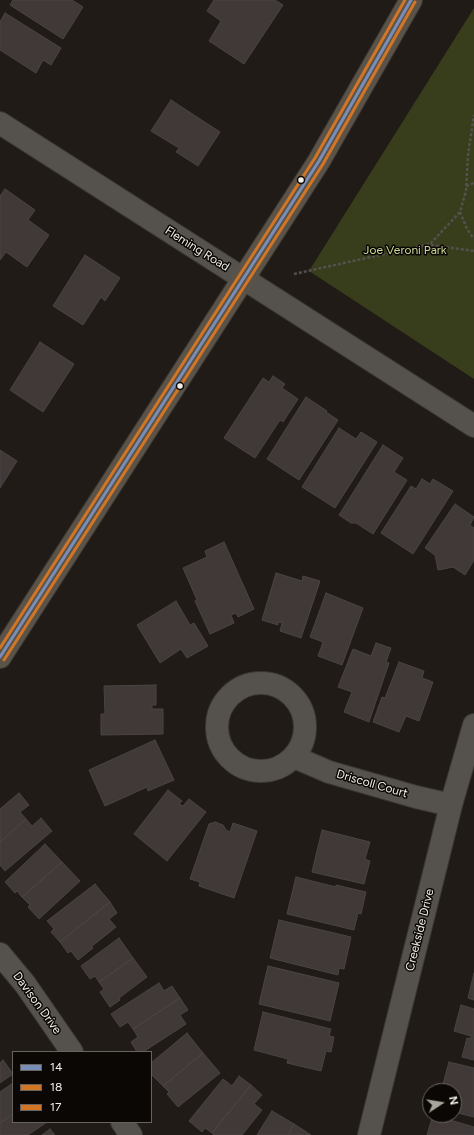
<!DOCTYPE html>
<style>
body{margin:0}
#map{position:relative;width:474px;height:1135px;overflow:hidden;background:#201b16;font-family:Figtree,sans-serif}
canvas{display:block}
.legend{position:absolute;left:12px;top:1051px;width:140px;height:72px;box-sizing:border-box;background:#0a0704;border:1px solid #67635f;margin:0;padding:5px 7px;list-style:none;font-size:12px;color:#f3eee8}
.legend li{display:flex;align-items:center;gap:8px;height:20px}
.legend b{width:20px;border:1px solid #67635f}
.north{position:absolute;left:422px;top:1083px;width:40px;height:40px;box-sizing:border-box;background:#0a0704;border:1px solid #67635f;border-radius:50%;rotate:78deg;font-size:11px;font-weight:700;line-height:16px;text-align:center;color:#f3eee8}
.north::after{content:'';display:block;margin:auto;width:14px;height:18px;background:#a9a49e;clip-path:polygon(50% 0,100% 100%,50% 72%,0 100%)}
</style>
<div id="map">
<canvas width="474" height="1135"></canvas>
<ul class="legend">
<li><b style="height:5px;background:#788eb8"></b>14</li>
<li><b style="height:5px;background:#d27626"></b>18</li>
<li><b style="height:5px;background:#d27626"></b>17</li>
</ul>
<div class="north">N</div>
</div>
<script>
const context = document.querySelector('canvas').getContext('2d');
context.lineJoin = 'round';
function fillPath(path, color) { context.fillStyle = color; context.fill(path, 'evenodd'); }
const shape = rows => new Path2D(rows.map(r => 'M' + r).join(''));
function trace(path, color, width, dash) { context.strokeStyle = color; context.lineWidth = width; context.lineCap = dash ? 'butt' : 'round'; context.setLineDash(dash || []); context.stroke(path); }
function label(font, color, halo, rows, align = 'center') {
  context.font = font + ' Figtree,sans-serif'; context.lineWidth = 3; context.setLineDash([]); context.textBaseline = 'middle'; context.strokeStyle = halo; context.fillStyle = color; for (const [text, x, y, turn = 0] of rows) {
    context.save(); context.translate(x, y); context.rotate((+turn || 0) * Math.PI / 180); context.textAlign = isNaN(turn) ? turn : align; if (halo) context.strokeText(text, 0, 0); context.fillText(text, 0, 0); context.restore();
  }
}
fillPath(shape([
 [474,8,474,379,309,271]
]), '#383d1b');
const building = shape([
 [13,0,72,0,83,7,63,39,10,5,13,0],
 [214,0,275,0,283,5,244,64,209,41,221,21,207,11,214,0],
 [5,13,61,48,51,65,43,60,36,73,0,50,0,22,5,13],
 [171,100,220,132,198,166,176,152,179,148,151,131,171,100],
 [5,189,35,210,28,220,49,235,27,267,6,252,0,260,0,196,5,189],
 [85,255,120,278,105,301,101,297,83,325,53,306,85,255],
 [40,342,74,364,43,412,10,390,40,342],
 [273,376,285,384,282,388,298,399,283,422,280,420,255,458,224,438,263,378,269,382,273,376],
 [306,397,327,411,326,412,338,420,299,480,267,459,306,397],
 [339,428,356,439,361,432,377,442,335,508,302,487,339,428],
 [383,445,403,458,394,472,407,480,373,534,356,523,351,523,339,515,383,445],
 [0,450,17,461,0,488,0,450],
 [422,479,430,484,433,479,453,491,413,554,381,533,411,486,416,489,422,479],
 [455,504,474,517,470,525,474,528,474,560,465,575,453,567,438,570,435,555,425,548,455,504],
 [224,542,254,609,238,617,236,613,231,615,234,623,210,634,195,601,197,600,183,568,207,557,205,551,224,542],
 [276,573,302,581,303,576,320,581,301,638,280,631,282,623,278,622,278,625,262,620,276,573],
 [326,593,363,608,342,665,318,656,323,642,310,637,326,593],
 [176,601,190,625,194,623,208,646,187,658,181,649,160,663,137,625,176,601],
 [376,643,391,648,386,662,389,663,369,722,344,712,352,692,338,687,353,649,371,656,376,643],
 [399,662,424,671,422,678,433,682,419,721,406,716,399,732,373,722,382,697,385,698,399,662],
 [156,685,156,705,152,705,152,709,163,709,163,734,101,735,101,714,105,714,104,686,156,685],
 [155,740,174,780,148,791,147,787,105,806,89,770,155,740],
 [168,790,182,801,179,804,183,806,189,799,206,812,167,861,134,834,168,790],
 [19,793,29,805,20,812,26,819,0,842,0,809,19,793],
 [41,818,52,831,5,871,0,865,0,842,26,819,32,826,41,818],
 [215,822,223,825,226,830,230,832,233,823,257,831,234,898,199,886,200,882,190,879,209,824,215,822],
 [322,830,370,842,365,859,370,861,364,884,312,872,322,830],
 [45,844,62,862,22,897,17,891,15,893,5,882,45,844],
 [62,862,80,881,39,919,28,907,30,905,22,897,62,862],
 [296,877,336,887,336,885,366,892,361,914,358,913,354,930,287,914,296,877],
 [95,884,110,902,60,942,51,932,54,929,47,921,95,884],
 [110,902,117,913,109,919,116,927,91,947,93,948,78,960,71,951,68,953,60,942,110,902],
 [279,920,351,937,344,969,339,968,338,975,270,958,279,920],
 [119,938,133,958,99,982,95,976,90,979,81,966,119,938],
 [133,958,147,977,119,998,120,1000,110,1007,100,992,104,989,99,982,133,958],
 [268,966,339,983,330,1021,259,1004,268,966],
 [474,973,474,1000,468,998,474,973],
 [159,983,164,991,172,986,180,998,133,1029,128,1022,120,1027,111,1014,159,983],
 [180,998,188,1010,180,1015,186,1024,143,1052,137,1052,131,1042,138,1037,133,1029,180,998],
 [461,1005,474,1009,474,1060,462,1057,467,1038,471,1039,471,1036,454,1031,461,1005],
 [263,1012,331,1029,329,1036,334,1037,331,1052,326,1051,321,1071,287,1063,288,1059,254,1050,263,1012],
 [187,1033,203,1053,163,1086,151,1074,151,1063,187,1033],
 [203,1053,220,1073,178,1107,167,1094,169,1092,163,1086,203,1053],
 [3,1060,13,1074,0,1083,0,1063,3,1060],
 [449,1062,474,1068,474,1117,454,1112,454,1091,445,1091,446,1089,450,1091,451,1086,443,1084,449,1062],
 [239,1076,251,1085,212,1133,205,1128,202,1132,189,1121,223,1079,232,1086,239,1076],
 [13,1083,13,1114,0,1123,0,1092,13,1083],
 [251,1085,262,1095,254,1104,262,1110,242,1135,214,1135,212,1133,251,1085],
 [272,1111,294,1124,288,1135,257,1135,272,1111],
 [13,1114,13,1122,47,1122,28,1135,0,1135,0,1123,13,1114],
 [433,1115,474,1127,474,1135,427,1135,433,1115],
 [294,1124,311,1135,288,1135,294,1124],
 [50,1129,55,1135,42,1135,50,1129]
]);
fillPath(building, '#413838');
trace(building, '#494544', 1);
const minor = shape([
 [0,123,474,426],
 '217 727a44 44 0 1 1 88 0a44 44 0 1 1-88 0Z',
 [294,757,329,772,416,797,451,805],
 [0,954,25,984,72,1052],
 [122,1122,131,1135],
 [369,1135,451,805,474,725]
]);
const major = shape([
 [0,657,319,161,411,0]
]);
trace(minor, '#3b3834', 24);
trace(major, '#3b3834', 24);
trace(shape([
 [466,186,474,183],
 [460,212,467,229,474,239],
 [431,245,474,251],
 [294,274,430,244,460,212,466,191,468,155,474,115]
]), '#54514e', 2.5, [3, 2]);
trace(minor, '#55524e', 22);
trace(major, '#5b5348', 22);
trace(shape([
 [0,657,319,161,411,0]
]), '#788eb8', 3);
trace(shape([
 [4,660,323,164,415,2]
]), '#d27626', 3);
trace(shape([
 [0,648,315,158,405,0]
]), '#d27626', 3);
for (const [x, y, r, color] of [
 [301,180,3.5,"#f3eee8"],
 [180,386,3.5,"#f3eee8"]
]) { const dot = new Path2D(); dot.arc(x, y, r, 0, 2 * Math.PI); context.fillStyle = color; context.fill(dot); trace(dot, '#0a0704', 1.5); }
label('12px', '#f3eee8', '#0a0704', [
 ["Fleming Road",197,249,32],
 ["Driscoll Court",372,784,16],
 ["Creekside Drive",420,930,-76],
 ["Davison Drive",37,1003,54]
]);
label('12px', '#ccda94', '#0a0704', [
 ["Joe Veroni Park",405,250]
]);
</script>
